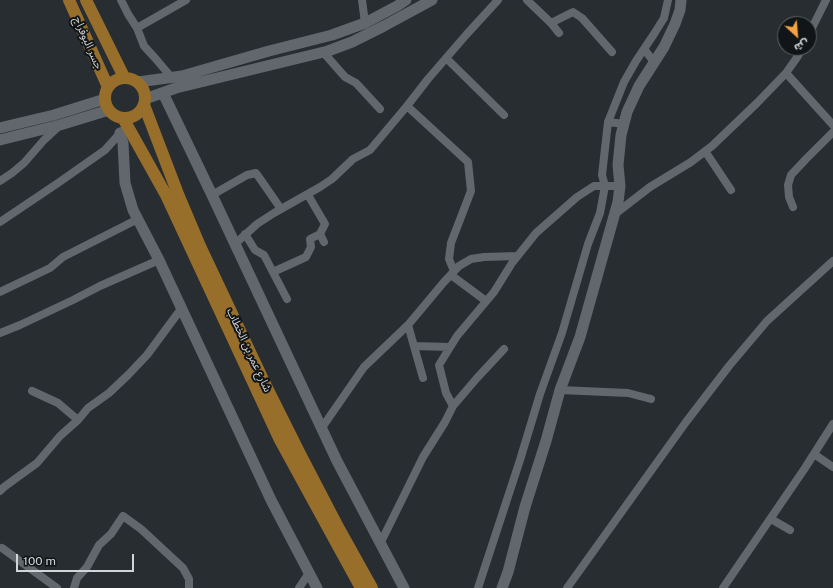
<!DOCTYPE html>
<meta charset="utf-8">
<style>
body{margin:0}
#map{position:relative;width:833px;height:588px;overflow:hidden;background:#282d31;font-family:"Public Sans","Noto Sans Arabic",sans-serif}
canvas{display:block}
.north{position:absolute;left:777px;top:16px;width:40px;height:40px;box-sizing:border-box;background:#121517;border:1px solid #5e6264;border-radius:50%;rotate:154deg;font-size:11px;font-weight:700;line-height:16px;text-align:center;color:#d1d5d7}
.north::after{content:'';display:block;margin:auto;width:14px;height:18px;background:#f4a344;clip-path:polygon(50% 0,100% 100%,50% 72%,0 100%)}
.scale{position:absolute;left:16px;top:554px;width:118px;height:18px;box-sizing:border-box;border:2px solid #d1d5d7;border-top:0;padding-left:5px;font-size:12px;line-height:14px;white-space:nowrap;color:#d1d5d7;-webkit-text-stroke:3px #121517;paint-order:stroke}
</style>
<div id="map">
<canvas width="833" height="588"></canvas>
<div class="north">ش</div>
<div class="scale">100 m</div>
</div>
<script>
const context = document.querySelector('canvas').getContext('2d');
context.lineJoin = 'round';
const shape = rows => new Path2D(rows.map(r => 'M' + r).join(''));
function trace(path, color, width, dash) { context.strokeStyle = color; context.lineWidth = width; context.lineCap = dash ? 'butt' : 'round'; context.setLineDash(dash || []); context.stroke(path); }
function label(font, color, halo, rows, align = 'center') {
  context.font = font + ' "Public Sans","Noto Sans Arabic",sans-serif'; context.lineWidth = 4; context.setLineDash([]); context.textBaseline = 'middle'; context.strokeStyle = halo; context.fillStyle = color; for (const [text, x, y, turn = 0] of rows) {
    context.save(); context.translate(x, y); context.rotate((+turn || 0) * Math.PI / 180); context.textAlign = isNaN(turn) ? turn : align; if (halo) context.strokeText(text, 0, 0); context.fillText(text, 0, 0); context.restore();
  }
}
trace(shape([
 [121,0,128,14,137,28,144,46,155,58,172,78],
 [362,0,365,23],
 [527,0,551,23,559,33],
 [551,23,573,12,582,18,612,52],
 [137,28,186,0],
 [809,34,826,0],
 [644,49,654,62],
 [323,52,345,77,356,83,380,109],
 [446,58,504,115],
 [786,73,833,125],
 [407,106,468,162,471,191,451,243,449,259,454,271],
 [608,122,624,124],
 [705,151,731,190],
 [0,181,12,173,24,163,44,140,59,126],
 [212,195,247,175,256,173,281,209],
 [308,195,325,224,320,234,324,242],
 [793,207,789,197,788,185,791,175,806,159,833,132],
 [615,214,650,187,691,162,712,146,757,103,786,73,798,56,802,48],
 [0,222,58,183,105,150,123,130],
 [245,234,255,250,264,255,287,299],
 [235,244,257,224,274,213,320,187,332,179,353,159,370,150,407,106,428,79,466,35,498,0],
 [273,272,306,257,311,247,310,239,320,234],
 [451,275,486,301],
 [0,292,50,268,63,257,138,219],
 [408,325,423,378],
 [0,333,20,325,73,300,100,286,159,260],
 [414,346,450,347],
 [560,390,628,393,651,399],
 [32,391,58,403,78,420],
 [453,406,446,393,439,365,457,336,494,292,512,263,536,233,577,197,594,186,620,186],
 [321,429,364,367,408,325,444,282,459,266,471,259,484,257,517,256],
 [814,454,833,467],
 [0,491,4,487,37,463,60,436,78,420,88,408,109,393,128,375,147,355,181,309],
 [771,519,790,530],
 [380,544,423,457,445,422,453,406,477,378,504,349],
 [2,548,57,588],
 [74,588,77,578,87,567,99,545,111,534,123,516,141,529,183,568,189,579,189,588],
 [299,588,309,573],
 [478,588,520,460,540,394,562,333,588,244,600,213,605,186,602,175,608,122,624,82,636,61,654,34,664,18,668,0],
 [567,588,686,422,729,366,767,321,833,261],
 [723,588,805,468,833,424]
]), '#61676c', 8);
trace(shape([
 [138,82,182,76,269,51,332,35,365,23,397,6,406,0],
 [163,93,212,195,337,461,404,588],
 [145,99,176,88,328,51,352,42,384,26,432,0],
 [0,128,54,115,105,99],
 [120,133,123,143,125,183,133,210,159,260,271,500,317,588],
 [0,140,60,125,109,110],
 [502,588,508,572,525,507,546,441,560,390,580,337,618,202,620,186,618,165,621,135,627,112,639,86,664,47,675,24,680,10,681,0]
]), '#61676c', 11);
trace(shape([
 [69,0,108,87],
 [86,0,124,77],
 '105 98a20 20 0 1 1 40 0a20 20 0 1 1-40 0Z',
 [144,105,178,194,200,246,267,388,300,454,338,527,372,588],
 [123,118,166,195,279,438,361,588]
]), '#986e2b', 12);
label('11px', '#d1d5d7', '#121517', [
 ["جسر البوفراج",88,43,66],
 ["شارع عمر بن الخطاب",249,350,65]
]);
</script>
